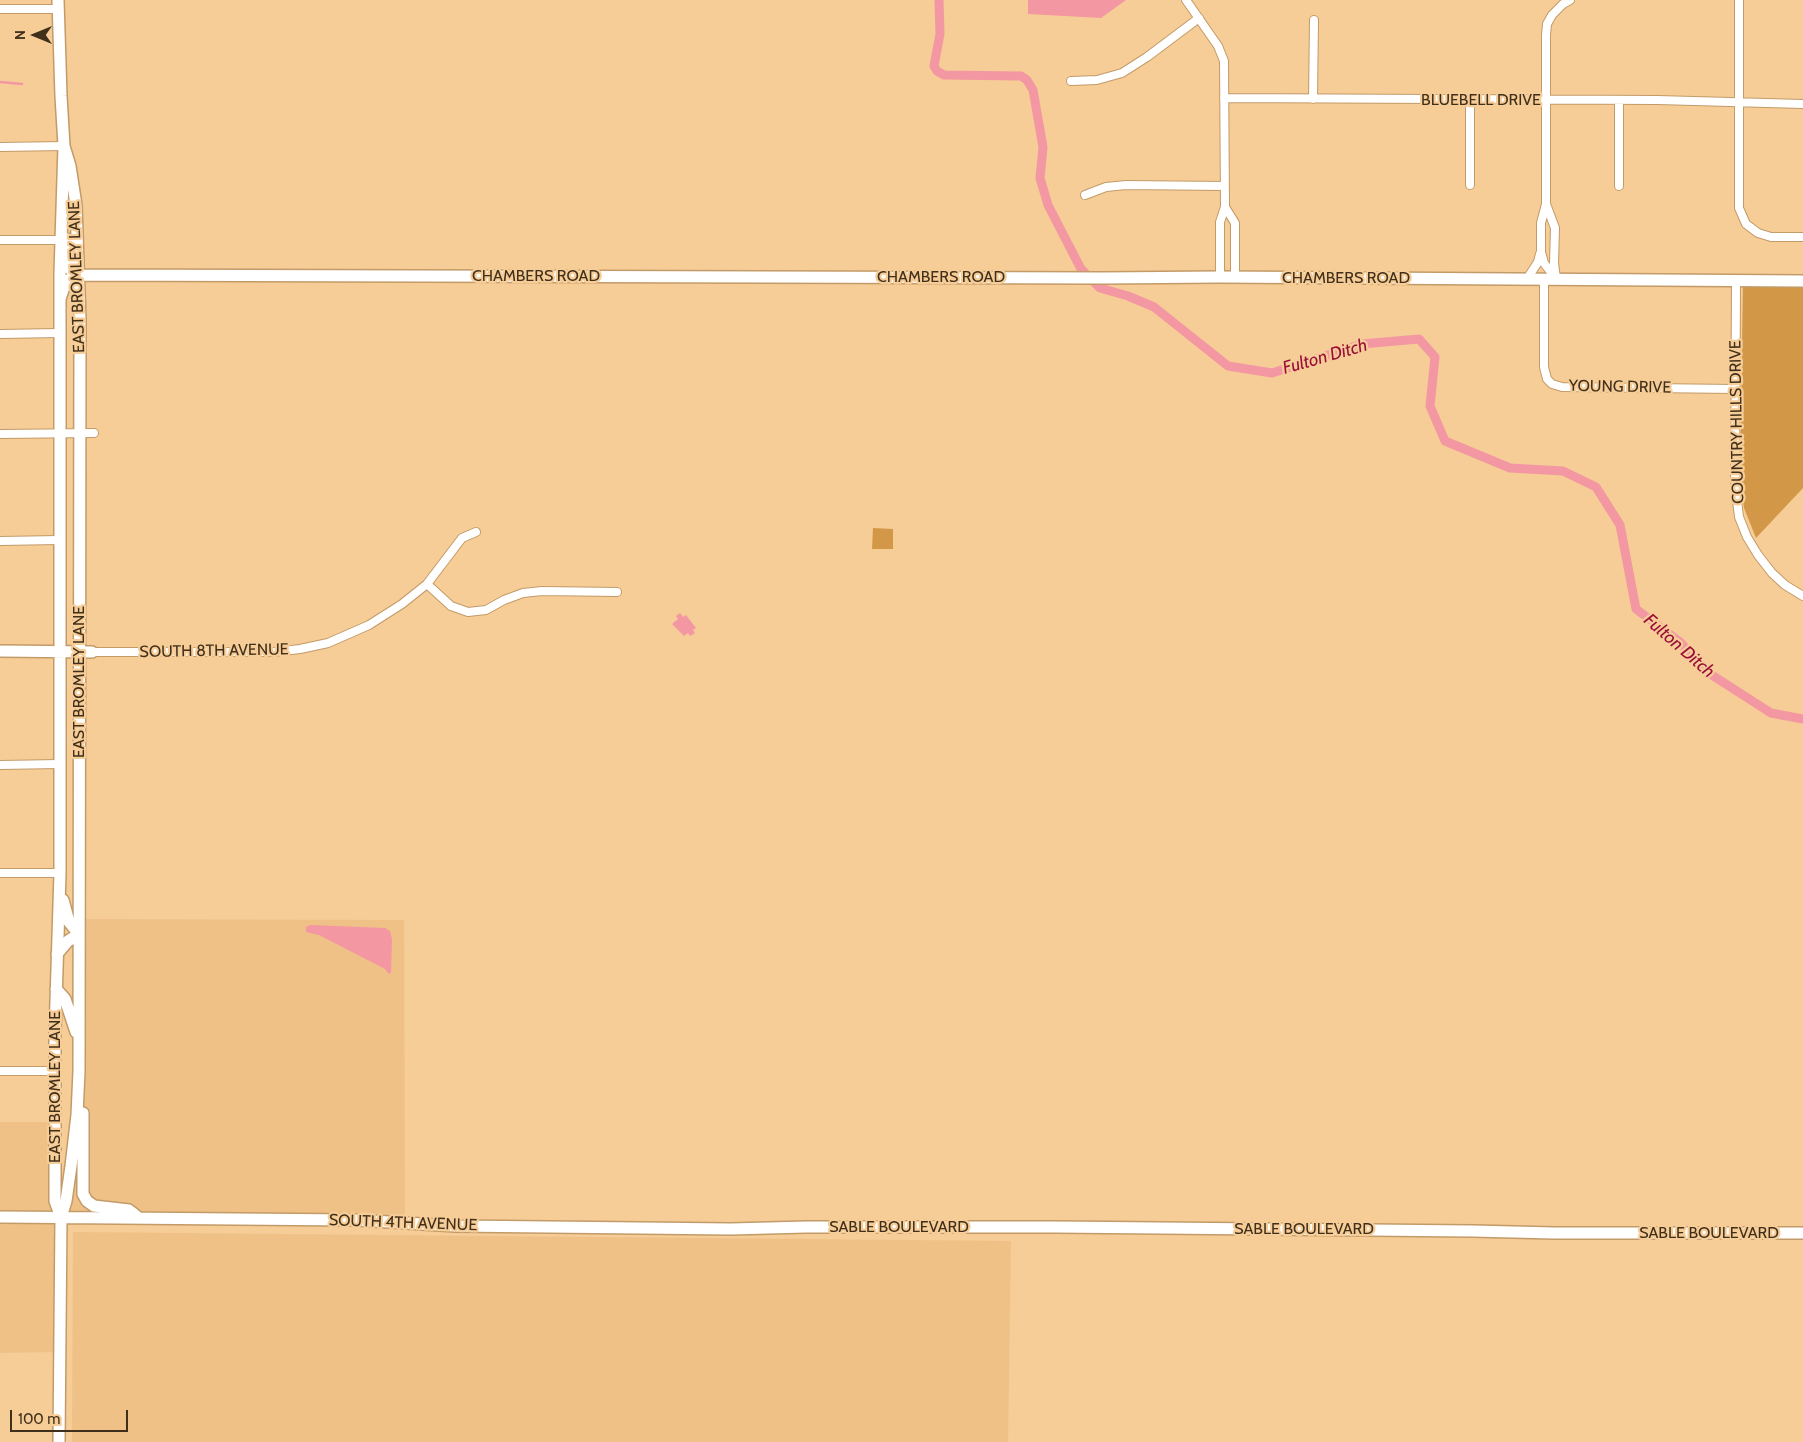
<!DOCTYPE html>
<style>
body{margin:0}
#map{position:relative;width:1803px;height:1442px;overflow:hidden;background:#f6cc97;font-family:Cabin,sans-serif}
canvas{display:block}
.north{position:absolute;left:10px;top:10px;width:50px;height:50px;-webkit-text-stroke:4px #f6cc97;paint-order:stroke;rotate:270deg;font-size:14px;font-weight:700;line-height:20px;text-align:center;color:#402f1a}
.north::after{content:'';display:block;margin:auto;width:18px;height:22px;background:#402f1a;clip-path:polygon(50% 0,100% 100%,50% 72%,0 100%)}
.scale{position:absolute;left:10px;top:1410px;width:118px;height:22px;box-sizing:border-box;border:2px solid #402f1a;border-top:0;padding-left:6px;font-size:15px;line-height:18px;white-space:nowrap;color:#402f1a;-webkit-text-stroke:4px #f6cc97;paint-order:stroke}
</style>
<div id="map">
<canvas width="1803" height="1442"></canvas>
<div class="north">N</div>
<div class="scale">100 m</div>
</div>
<script>
const context = document.querySelector('canvas').getContext('2d');
context.lineJoin = 'round';
function fillPath(path, color) { context.fillStyle = color; context.fill(path, 'evenodd'); }
const shape = rows => new Path2D(rows.map(r => 'M' + r).join(''));
function trace(path, color, width, dash) { context.strokeStyle = color; context.lineWidth = width; context.lineCap = dash ? 'butt' : 'round'; context.setLineDash(dash || []); context.stroke(path); }
function label(font, color, halo, rows, align = 'center') {
  context.font = font + ' Cabin,sans-serif'; context.lineWidth = 4.5; context.setLineDash([]); context.textBaseline = 'middle'; context.strokeStyle = halo; context.fillStyle = color; for (const [text, x, y, turn = 0] of rows) {
    context.save(); context.translate(x, y); context.rotate((+turn || 0) * Math.PI / 180); context.textAlign = isNaN(turn) ? turn : align; if (halo) context.strokeText(text, 0, 0); context.fillText(text, 0, 0); context.restore();
  }
}
fillPath(shape([
 [80,919,404,920,405,1221,61,1217,60,1352,0,1353,0,1122,55,1122,60,1216,79,1049],
 [73,1232,1011,1241,1008,1442,72,1442]
]), '#efc187');
fillPath(shape([
 [1803,281,1803,488,1756,538,1744,508,1740,479,1743,282],
 [873,528,893,529,893,549,872,549]
]), '#d29848');
fillPath(shape([
 [1028,0,1126,0,1101,18,1028,14],
 [680,613,683,617,686,615,696,628,693,630,695,633,690,636,688,633,684,636,672,624,678,619,676,616],
 [310,925,385,928,390,931,392,939,391,973,389,974,385,969,319,935,306,932,306,927]
]), '#f397a2');
trace(shape([
 [0,82,22,84]
]), '#f397a2', 2.5);
trace(shape([
 [939,0,940,34,934,66,937,71,944,75,1021,76,1027,80,1033,90,1043,147,1040,178,1048,205,1081,269,1100,288,1128,296,1154,307,1228,366,1272,373,1362,344,1419,339,1435,357,1430,406,1445,441,1510,468,1563,471,1596,487,1620,525,1636,609,1680,642,1704,670,1771,713,1803,719]
]), '#f397a2', 9);
const street = shape([
 [1186,0,1218,46,1224,61,1225,207,1220,222,1220,277],
 [1739,0,1739,208,1746,224,1758,233,1771,237,1803,237],
 [0,9,58,9],
 [1071,81,1097,80,1122,73,1147,57,1199,18],
 [1224,98,1657,100,1803,104],
 [1313,99,1314,20],
 [1619,100,1619,186],
 [0,147,64,146],
 [1470,185,1470,100],
 [1085,195,1106,187,1126,185,1224,186],
 [1546,204,1555,228,1554,263,1556,278],
 [1225,207,1235,223,1235,277],
 [0,240,60,240],
 [1527,279,1538,262,1540,254],
 [1544,280,1544,367,1547,379,1552,384,1562,387,1735,389],
 [1557,280,1544,263,1541,252,1541,223,1546,204,1546,35,1547,24,1552,15,1563,4,1570,0],
 [1736,282,1735,484,1739,517,1747,537,1758,555,1772,573,1785,585,1803,596],
 [0,334,60,333],
 [0,434,94,433],
 [0,541,59,540],
 [427,584,451,606,468,612,486,610,504,600,523,593,542,591,617,592],
 [92,652,274,652,300,649,328,643,369,625,402,604,427,584,462,538,476,532],
 [0,765,59,764],
 [0,873,60,873],
 [0,1071,55,1071]
]);
const secondary = shape([
 [58,0,61,96,64,146,60,273,60,873,55,1033,55,1201,61,1217],
 [67,239,70,269,73,272,79,275],
 [60,299,66,281,79,275,1103,278,1220,277,1803,281],
 [0,651,92,652],
 [57,954,68,941,79,934,69,922,63,900],
 [56,989,65,999,76,1032],
 [83,1113,83,1194,87,1201,94,1206,129,1210,139,1218],
 [0,1217,355,1220,456,1226,731,1229,806,1227,1055,1227,1473,1231,1554,1233,1803,1233],
 [59,1442,61,1217,66,1201,71,1166,77,1115,79,1071,80,320,76,205,70,166,64,146]
]);
trace(street, '#c39b68', 10);
trace(secondary, '#c39b68', 14);
trace(street, '#fff', 8);
trace(secondary, '#fff', 11);
label('16px', '#402f1a', '#f6cc97', [
 ["BLUEBELL DRIVE",1481,100],
 ["CHAMBERS ROAD",536,276],
 ["EAST BROMLEY LANE",77,277,-92],
 ["CHAMBERS ROAD",941,277],
 ["CHAMBERS ROAD",1346,278],
 ["YOUNG DRIVE",1620,387,1],
 ["COUNTRY HILLS DRIVE",1737,422,-91],
 ["SOUTH 8TH AVENUE",214,651,-1],
 ["EAST BROMLEY LANE",79,682,-90],
 ["EAST BROMLEY LANE",55,1087,-90],
 ["SOUTH 4TH AVENUE",403,1223,2],
 ["SABLE BOULEVARD",899,1227],
 ["SABLE BOULEVARD",1304,1229],
 ["SABLE BOULEVARD",1709,1233]
]);
label('italic 18px', '#9a0e39', '#f6cc97', [
 ["Fulton Ditch",1325,357,-16],
 ["Fulton Ditch",1679,646,41]
]);
</script>
